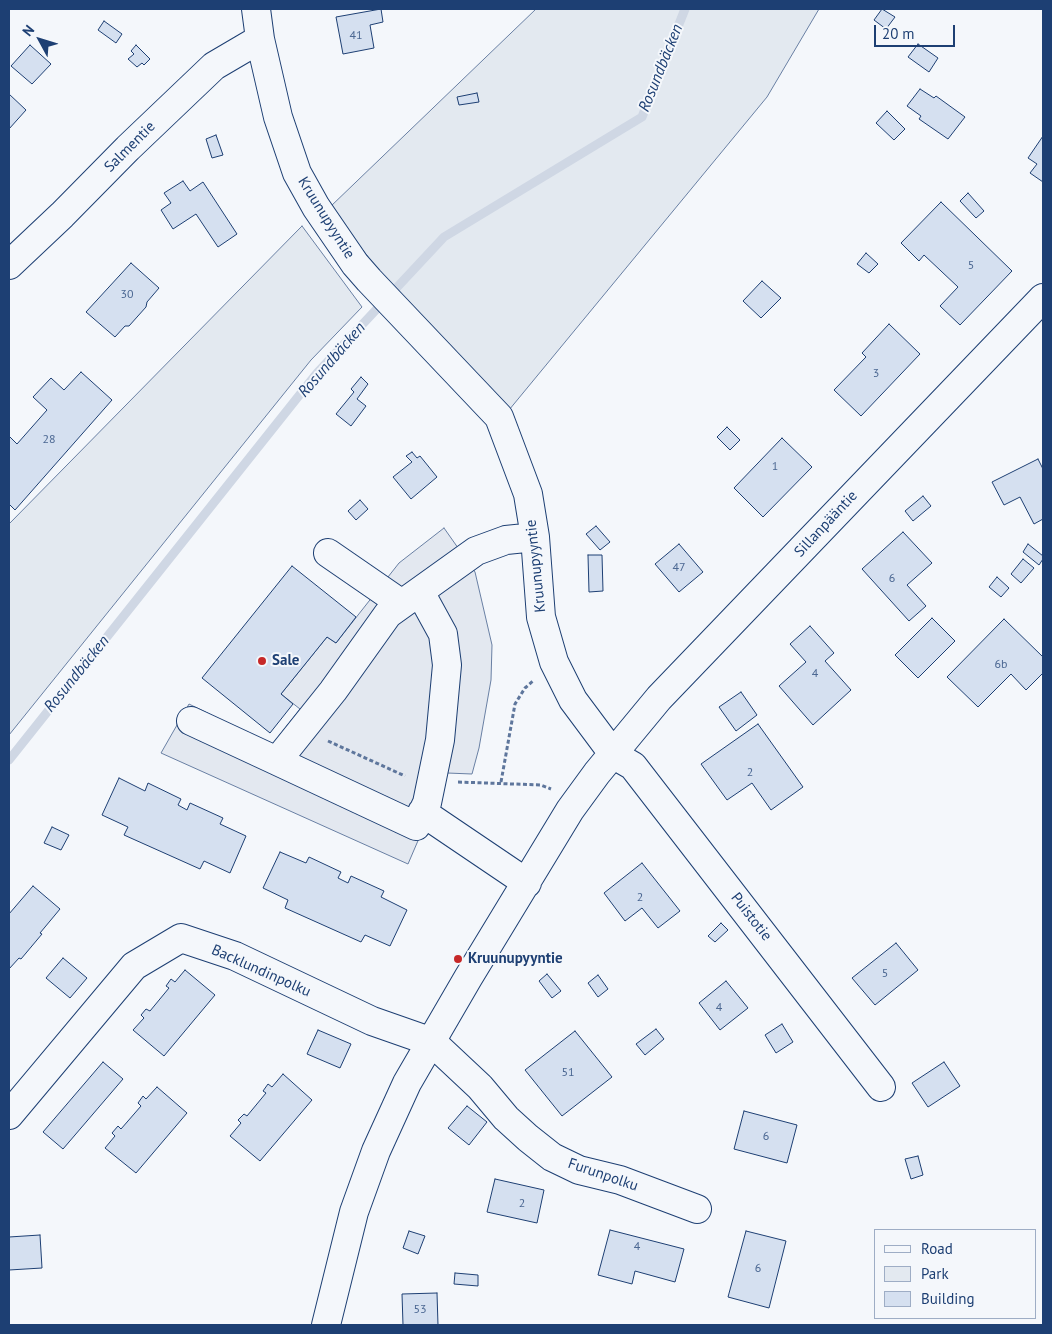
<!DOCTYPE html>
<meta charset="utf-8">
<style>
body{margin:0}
#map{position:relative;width:1052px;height:1334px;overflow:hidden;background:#f4f7fb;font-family:"PT Sans",sans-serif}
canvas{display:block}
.frame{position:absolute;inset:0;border:10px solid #1d3f73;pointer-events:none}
.legend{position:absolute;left:874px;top:1229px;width:162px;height:90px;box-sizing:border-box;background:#f4f7fb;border:1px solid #9eadc5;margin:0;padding:6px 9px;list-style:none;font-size:15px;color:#1d3f73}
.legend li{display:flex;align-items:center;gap:10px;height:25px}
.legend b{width:25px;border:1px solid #9eadc5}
.north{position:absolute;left:15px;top:15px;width:50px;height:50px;-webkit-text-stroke:4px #f4f7fb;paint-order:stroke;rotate:309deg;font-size:14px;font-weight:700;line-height:20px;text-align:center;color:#1d3f73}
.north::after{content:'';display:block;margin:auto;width:18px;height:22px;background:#1d3f73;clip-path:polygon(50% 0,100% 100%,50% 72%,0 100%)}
.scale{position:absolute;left:874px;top:25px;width:81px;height:22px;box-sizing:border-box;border:2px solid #1d3f73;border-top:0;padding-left:6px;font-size:15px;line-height:18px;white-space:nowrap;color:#1d3f73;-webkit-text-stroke:4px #f4f7fb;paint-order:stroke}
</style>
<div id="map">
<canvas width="1052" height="1334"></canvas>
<div class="frame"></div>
<ul class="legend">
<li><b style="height:6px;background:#f4f7fb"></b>Road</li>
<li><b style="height:14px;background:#e3e9f0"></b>Park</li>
<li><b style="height:14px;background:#d5e0f0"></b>Building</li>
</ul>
<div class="north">N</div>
<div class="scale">20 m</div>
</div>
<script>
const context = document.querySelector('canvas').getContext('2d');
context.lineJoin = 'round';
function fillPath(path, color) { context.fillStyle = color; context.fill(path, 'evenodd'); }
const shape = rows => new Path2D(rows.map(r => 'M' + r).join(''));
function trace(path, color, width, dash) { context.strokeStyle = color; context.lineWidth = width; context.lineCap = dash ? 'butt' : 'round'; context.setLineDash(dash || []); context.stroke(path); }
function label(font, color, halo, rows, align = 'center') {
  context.font = font + ' "PT Sans",sans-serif'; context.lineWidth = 4; context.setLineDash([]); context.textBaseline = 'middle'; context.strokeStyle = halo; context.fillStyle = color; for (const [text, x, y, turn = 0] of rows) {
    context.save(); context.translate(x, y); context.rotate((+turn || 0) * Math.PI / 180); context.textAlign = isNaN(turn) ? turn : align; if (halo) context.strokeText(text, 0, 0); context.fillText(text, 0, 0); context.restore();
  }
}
const green = shape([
 [536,9,819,9,767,97,509,410,378,270,330,207,536,9],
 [302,226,362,307,311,360,9,735,9,524,302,226]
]);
fillPath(green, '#e3e9f0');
trace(green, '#687fa3', 1);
const parking = shape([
 [444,528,475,572,492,645,491,680,479,748,472,774,447,773,408,864,161,753,189,704,272,745,300,709,281,694,327,637,336,643,399,563,444,528]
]);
fillPath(parking, '#e3e8f0');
trace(parking, '#687fa3', 1);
trace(shape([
 [9,760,317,373,444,237,642,117,685,9]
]), '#cfd7e4', 9);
const building = shape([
 [381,9,383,22,370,25,374,48,343,54,336,17,381,9],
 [882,9,895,17,886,29,874,20,882,9],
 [104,21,122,34,116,43,98,30,104,21],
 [918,44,938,58,929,72,908,57,918,44],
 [30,45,51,64,32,84,11,66,30,45],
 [136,45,150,59,144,65,142,63,137,67,128,59,134,54,131,51,136,45],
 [920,89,934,98,936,96,965,117,948,139,919,119,921,116,907,106,920,89],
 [477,93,479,102,459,105,457,97,477,93],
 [9,94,26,110,9,129,9,94],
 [887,111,905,129,894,140,876,123,887,111],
 [216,135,223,155,212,158,206,139,216,135],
 [1043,136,1043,182,1030,173,1037,164,1028,158,1043,136],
 [183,181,190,191,203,182,237,234,218,247,196,214,173,229,161,210,171,203,164,193,183,181],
 [968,193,984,211,976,218,960,201,968,193],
 [941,202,1012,271,960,325,940,306,958,287,924,255,919,261,901,243,941,202],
 [866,253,878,264,869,273,857,264,866,253],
 [131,263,159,288,147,302,146,307,129,326,125,326,115,337,86,312,131,263],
 [762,281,781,298,761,318,743,301,762,281],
 [889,324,920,354,861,416,834,390,866,357,862,353,889,324],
 [81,372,112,400,15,510,9,504,9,436,17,444,47,410,33,397,51,378,64,390,81,372],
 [361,377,368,384,357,399,366,406,351,426,336,414,354,392,351,389,361,377],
 [727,427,740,440,730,450,717,437,727,427],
 [782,438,812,467,763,517,734,488,782,438],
 [412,452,417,458,420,456,437,477,411,499,393,477,412,462,406,456,412,452],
 [1038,459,1043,469,1043,519,1034,524,1020,497,1004,505,992,482,1038,459],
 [923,496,931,506,913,521,905,511,923,496],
 [360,500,368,509,356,520,348,511,360,500],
 [596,526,610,542,600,550,586,534,596,526],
 [903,532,932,563,907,585,926,606,909,621,862,569,903,532],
 [679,544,703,572,679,592,655,564,679,544],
 [1028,544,1043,556,1043,559,1039,565,1023,552,1028,544],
 [588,555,602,555,603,591,589,592,588,555],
 [1023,559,1034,568,1021,583,1011,574,1023,559],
 [292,566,356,617,336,643,327,637,281,694,293,704,270,733,202,678,292,566],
 [997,577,1009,588,1001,597,989,587,997,577],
 [932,618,955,641,918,678,895,655,932,618],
 [1004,619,1043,657,1043,673,1026,690,1011,674,978,707,947,677,1004,619],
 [810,626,834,653,825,661,851,690,813,725,779,686,806,662,790,644,810,626],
 [741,692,757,715,736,731,719,707,741,692],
 [758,724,803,787,771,810,752,783,727,800,701,764,758,724],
 [119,778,145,791,148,783,181,799,178,805,187,810,190,803,223,818,220,824,246,836,230,873,204,861,200,869,124,835,128,827,102,815,119,778],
 [52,827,69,835,61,850,44,843,52,827],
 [280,852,306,863,309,857,341,872,338,878,348,883,351,876,384,891,381,897,407,910,390,946,365,935,361,942,285,908,288,900,263,888,280,852],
 [642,863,680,911,658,928,642,908,625,921,604,893,642,863],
 [33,886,60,909,40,933,42,934,21,959,19,958,9,969,9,914,33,886],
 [721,923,728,930,715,942,708,936,721,923],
 [896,943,918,970,875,1005,852,978,896,943],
 [63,958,87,978,70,998,46,978,63,958],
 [185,970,215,995,164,1056,133,1030,144,1018,141,1015,146,1009,150,1011,169,988,166,986,171,979,175,982,185,970],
 [547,974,561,991,552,998,539,981,547,974],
 [598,975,608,989,598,997,588,983,598,975],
 [726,981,748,1008,720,1030,699,1003,726,981],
 [782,1024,793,1042,776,1053,765,1035,782,1024],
 [656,1029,664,1039,645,1055,636,1044,656,1029],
 [318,1030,351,1044,340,1068,307,1054,318,1030],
 [575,1031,612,1077,562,1116,525,1070,575,1031],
 [103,1062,123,1079,63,1149,43,1132,103,1062],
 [944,1062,960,1086,928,1107,912,1083,944,1062],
 [283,1074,312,1100,260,1161,230,1136,241,1123,238,1120,244,1114,247,1116,266,1093,263,1091,268,1084,272,1087,283,1074],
 [157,1087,187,1113,136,1173,105,1148,115,1136,112,1133,118,1126,121,1129,141,1106,138,1103,143,1096,146,1099,157,1087],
 [467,1106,487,1122,469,1145,448,1128,467,1106],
 [744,1111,797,1125,787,1163,734,1149,744,1111],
 [918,1156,923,1175,911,1179,905,1159,918,1156],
 [495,1179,544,1190,537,1223,487,1212,495,1179],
 [610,1230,684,1249,675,1282,635,1271,632,1284,598,1275,610,1230],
 [409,1231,425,1236,418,1254,403,1248,409,1231],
 [746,1231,786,1241,769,1308,728,1297,746,1231],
 [40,1235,42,1268,9,1270,9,1237,40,1235],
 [455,1273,478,1275,478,1286,454,1284,455,1273],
 [437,1293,438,1325,403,1325,402,1294,437,1293]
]);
fillPath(building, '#d5e0f0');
trace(building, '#1d3f73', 1);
const minor = shape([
 [256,9,260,39,278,117,297,173,316,207,355,264,369,280,499,417,528,494,535,537,541,617,554,662,573,700,614,755,633,766,881,1087],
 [9,265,62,215,128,148,214,66,260,39],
 [328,553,402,604],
 [191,721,277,761,333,691,388,614,476,551,506,540,535,537],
 [277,761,416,826,427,803,440,740,447,665,443,634,420,592],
 [422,812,527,883],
 [9,1115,134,966,181,938,235,956,372,1021,432,1042,480,1087,506,1118,528,1138,552,1157,579,1170,620,1180,697,1209],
 [326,1325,354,1212,376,1151,407,1083,468,978,570,810,597,773,659,698,1043,298]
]);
trace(minor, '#1d3f73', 30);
trace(shape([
 [328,741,405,776],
 [458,782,541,785,551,789],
 [501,782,515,704,525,688,533,681]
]), '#5e769c', 3, [4, 2.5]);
trace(minor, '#f4f7fb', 28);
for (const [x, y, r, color] of [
 [262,661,5,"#c62828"],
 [458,959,5,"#c62828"]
]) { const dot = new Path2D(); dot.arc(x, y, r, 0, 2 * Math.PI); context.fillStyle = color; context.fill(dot); trace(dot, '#f4f7fb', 2); }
label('12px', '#4b6792', null, [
 ["41",356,36],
 ["5",971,266],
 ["30",127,295],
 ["3",876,374],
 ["28",49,440],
 ["1",775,467],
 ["47",679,568],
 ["6",892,579],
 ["6b",1001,665],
 ["4",815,674],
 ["2",750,773],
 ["2",640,898],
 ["5",885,974],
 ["4",719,1008],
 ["51",568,1073],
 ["6",766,1137],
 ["2",522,1204],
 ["4",637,1247],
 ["6",758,1269],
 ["53",420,1310]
]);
label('15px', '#1d3f73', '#f4f7fb', [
 ["Salmentie",130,147,-45],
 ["Kruunupyyntie",326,218,58],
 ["Sillanpääntie",826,524,-47],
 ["Kruunupyyntie",536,566,-96],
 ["Puistotie",751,917,52],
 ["Backlundinpolku",261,971,24],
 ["Furunpolku",603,1175,19]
]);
label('bold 15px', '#1d3f73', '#f4f7fb', [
 ["Sale",272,661],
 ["Kruunupyyntie",468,959]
], 'left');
label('italic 16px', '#1d3f73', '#f4f7fb', [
 ["Rosundbäcken",661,68,-68],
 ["Rosundbäcken",332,360,-49],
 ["Rosundbäcken",77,674,-51]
]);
</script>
